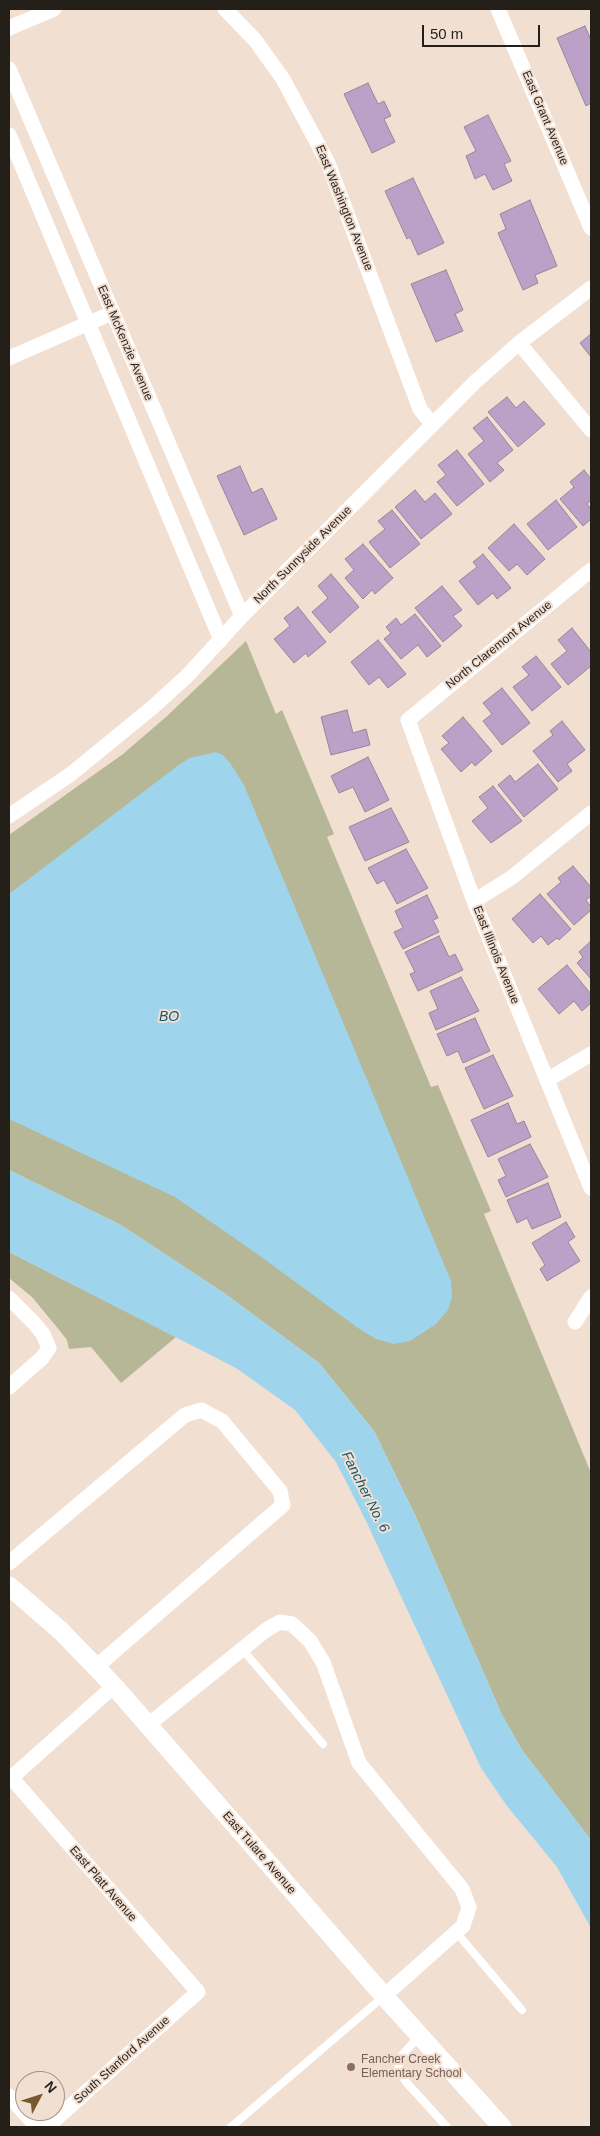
<!DOCTYPE html>
<style>
body{margin:0}
#map{position:relative;width:600px;height:2136px;overflow:hidden;background:#f1dfd2;font-family:Arial,sans-serif}
canvas{display:block}
.frame{position:absolute;inset:0;border:10px solid #251f1a;pointer-events:none}
.north{position:absolute;left:15px;top:2071px;width:50px;height:50px;box-sizing:border-box;background:#f1dfd2;border:1px solid #9f9288;border-radius:50%;rotate:50deg;font-size:14px;font-weight:700;line-height:20px;text-align:center;color:#251f1a}
.north::after{content:'';display:block;margin:auto;width:18px;height:22px;background:#78592e;clip-path:polygon(50% 0,100% 100%,50% 72%,0 100%)}
.scale{position:absolute;left:422px;top:25px;width:118px;height:22px;box-sizing:border-box;border:2px solid #251f1a;border-top:0;padding-left:6px;font-size:15px;line-height:18px;white-space:nowrap;color:#251f1a;-webkit-text-stroke:4px #f1dfd2;paint-order:stroke}
</style>
<div id="map">
<canvas width="600" height="2136"></canvas>
<div class="frame"></div>
<div class="north">N</div>
<div class="scale">50 m</div>
</div>
<script>
const context = document.querySelector('canvas').getContext('2d');
context.lineJoin = 'round';
function fillPath(path, color) { context.fillStyle = color; context.fill(path, 'evenodd'); }
const shape = rows => new Path2D(rows.map(r => 'M' + r).join(''));
function trace(path, color, width, dash) { context.strokeStyle = color; context.lineWidth = width; context.lineCap = dash ? 'butt' : 'round'; context.setLineDash(dash || []); context.stroke(path); }
function label(font, color, halo, rows, align = 'center') {
  context.font = font + ' Arial,sans-serif'; context.lineWidth = 4; context.setLineDash([]); context.textBaseline = 'middle'; context.strokeStyle = halo; context.fillStyle = color; for (const [text, x, y, turn = 0] of rows) {
    context.save(); context.translate(x, y); context.rotate((+turn || 0) * Math.PI / 180); context.textAlign = isNaN(turn) ? turn : align; if (halo) context.strokeText(text, 0, 0); context.fillText(text, 0, 0); context.restore();
  }
}
fillPath(shape([
 [246,641,276,714,282,710,334,834,327,837,431,1087,438,1085,491,1211,484,1214,591,1473,591,1840,522,1750,502,1715,416,1517,374,1431,319,1363,224,1293,121,1225,9,1170,9,835,123,754,166,717],
 [9,1252,176,1337,121,1383,91,1347,69,1349,67,1340,60,1331,32,1297,9,1278]
]), '#b5b797');
fillPath(shape([
 [216,752,223,755,230,763,244,785,451,1281,452,1297,448,1310,436,1324,410,1341,394,1344,376,1339,358,1328,256,1253,175,1197,9,1119,9,894,180,764,190,758],
 [9,1170,121,1225,224,1293,319,1363,374,1431,416,1517,502,1715,522,1750,591,1840,591,1928,557,1867,507,1806,481,1768,366,1521,336,1462,295,1410,236,1368,9,1252]
]), '#9fd5ec');
const building = shape([
 [585,26,591,40,591,103,586,106,557,38,585,26],
 [368,83,378,104,384,101,391,116,384,119,395,142,372,153,344,94,368,83],
 [488,115,511,161,504,164,512,181,493,190,485,174,475,179,466,156,476,151,464,127,488,115],
 [413,178,444,243,418,255,410,237,407,239,385,191,413,178],
 [530,200,557,266,535,275,538,283,523,290,498,233,506,229,500,214,530,200],
 [446,270,463,310,455,314,463,331,436,342,411,284,446,270],
 [591,334,591,357,580,343,591,334],
 [507,397,516,408,524,401,545,424,518,447,488,412,507,397],
 [487,417,513,450,497,463,504,470,490,482,468,454,484,441,473,428,487,417],
 [457,450,484,484,457,506,437,482,446,475,438,465,457,450],
 [240,466,252,493,262,488,277,519,244,535,217,476,240,466],
 [584,470,591,479,591,500,587,504,591,509,591,519,583,526,560,499,574,487,570,482,584,470],
 [415,490,425,502,435,493,452,514,421,539,395,507,415,490],
 [556,500,577,527,548,550,527,524,556,500],
 [392,510,420,544,390,568,369,542,385,529,378,521,392,510],
 [514,524,545,559,527,575,517,564,509,571,488,548,514,524],
 [363,544,393,578,375,594,372,590,363,599,345,578,354,570,345,559,363,544],
 [483,554,511,588,497,599,493,593,478,605,459,581,477,567,473,562,483,554],
 [331,574,359,607,330,633,312,612,328,598,318,586,331,574],
 [442,586,462,610,453,616,462,626,443,642,415,608,442,586],
 [298,607,326,642,308,657,306,653,294,663,274,639,290,626,284,618,298,607],
 [415,614,441,646,427,657,418,645,401,659,384,639,391,633,386,627,396,618,401,625,415,614],
 [572,628,591,652,591,666,568,685,551,664,567,651,558,640,572,628],
 [378,640,406,674,388,688,379,677,369,685,351,662,378,640],
 [536,656,561,687,532,711,513,687,529,675,522,667,536,656],
 [502,688,530,723,502,745,483,721,492,714,483,703,502,688],
 [347,710,353,733,366,729,370,745,331,755,321,717,347,710],
 [463,717,492,751,475,766,472,762,461,772,441,749,449,743,442,736,463,717],
 [562,721,585,750,567,764,572,771,558,782,533,751,553,735,550,731,562,721],
 [368,757,389,800,365,812,353,787,339,793,331,776,368,757],
 [538,764,558,789,524,817,498,785,510,775,515,782,538,764],
 [493,786,522,821,491,843,472,821,488,808,479,797,493,786],
 [391,808,409,842,365,861,349,827,391,808],
 [406,849,428,888,397,904,384,880,377,884,368,868,406,849],
 [573,866,591,887,591,896,586,900,591,907,591,910,574,925,547,894,561,882,558,878,573,866],
 [540,894,571,929,559,940,557,938,548,945,541,936,533,943,512,919,540,894],
 [427,895,438,918,433,920,439,932,403,949,394,932,403,928,395,911,427,895],
 [439,936,449,957,455,954,463,970,418,991,410,974,415,972,405,952,439,936],
 [590,942,591,944,591,979,577,963,583,957,579,952,590,942],
 [567,965,591,994,591,1003,582,1011,574,1001,559,1014,538,989,567,965],
 [461,977,479,1011,436,1030,429,1013,438,1009,430,991,461,977],
 [475,1018,490,1051,463,1063,458,1051,447,1056,437,1034,475,1018],
 [493,1055,513,1096,484,1109,465,1068,493,1055],
 [508,1103,517,1124,524,1121,531,1137,488,1157,471,1120,508,1103],
 [530,1144,548,1177,506,1197,498,1180,506,1176,498,1159,530,1144],
 [548,1183,561,1217,532,1229,527,1218,517,1223,507,1200,548,1183],
 [566,1222,575,1237,568,1242,580,1261,547,1281,540,1269,545,1265,532,1243,566,1222]
]);
fillPath(building, '#bba0c8');
trace(building, '#938898', 1);
trace(shape([
 [242,1649,323,1744],
 [456,1932,522,2010],
 [420,2035,403,2054,398,2068,406,2082,447,2127],
 [231,2127,384,1996]
]), '#fff', 8);
trace(shape([
 [225,9,255,40,283,79,328,163,420,409,432,424],
 [498,9,591,228],
 [9,28,54,9],
 [9,69,242,616],
 [9,135,221,640],
 [519,343,591,430],
 [9,358,112,313],
 [591,570,408,720,474,901,591,1188],
 [9,816,71,774,153,707,187,676,242,616,475,382,519,343,591,288],
 [474,901,511,878,591,813],
 [547,1080,591,1054],
 [9,1298,34,1323,43,1334,49,1348,42,1358,9,1387],
 [575,1322,591,1297],
 [9,1563,185,1415,201,1410,222,1421,280,1491,283,1505,96,1667],
 [148,1725,266,1630,280,1622,292,1624,310,1641,323,1662,359,1763,462,1889,469,1907,463,1926,384,1996],
 [9,1775,198,1992,47,2127],
 [11,1778,114,1686],
 [9,2096,37,2127]
]), '#fff', 15);
trace(shape([
 [9,1586,61,1631,114,1686,384,1996,502,2127]
]), '#fff', 19);
for (const [x, y, r, color] of [
 [351,2067,5,"#8d6e63"]
]) { const dot = new Path2D(); dot.arc(x, y, r, 0, 2 * Math.PI); context.fillStyle = color; context.fill(dot); trace(dot, '#f1dfd2', 2); }
label('12px', '#251f1a', '#f1dfd2', [
 ["East Grant Avenue",545,118,67],
 ["East Washington Avenue",344,208,68],
 ["East McKenzie Avenue",125,343,67],
 ["North Sunnyside Avenue",303,555,-45],
 ["North Claremont Avenue",499,645,-39],
 ["East Illinois Avenue",496,955,68],
 ["East Tulare Avenue",259,1853,49],
 ["East Platt Avenue",103,1884,49],
 ["South Stanford Avenue",122,2060,-42]
]);
label('12px', '#785e54', '#f1dfd2', [
 ["Fancher Creek",361,2060],
 ["Elementary School",361,2074]
], 'left');
label('italic 14px', '#155971', '#f1dfd2', [
 ["BO",169,1017],
 ["Fancher No. 6",365,1492,63]
]);
</script>
